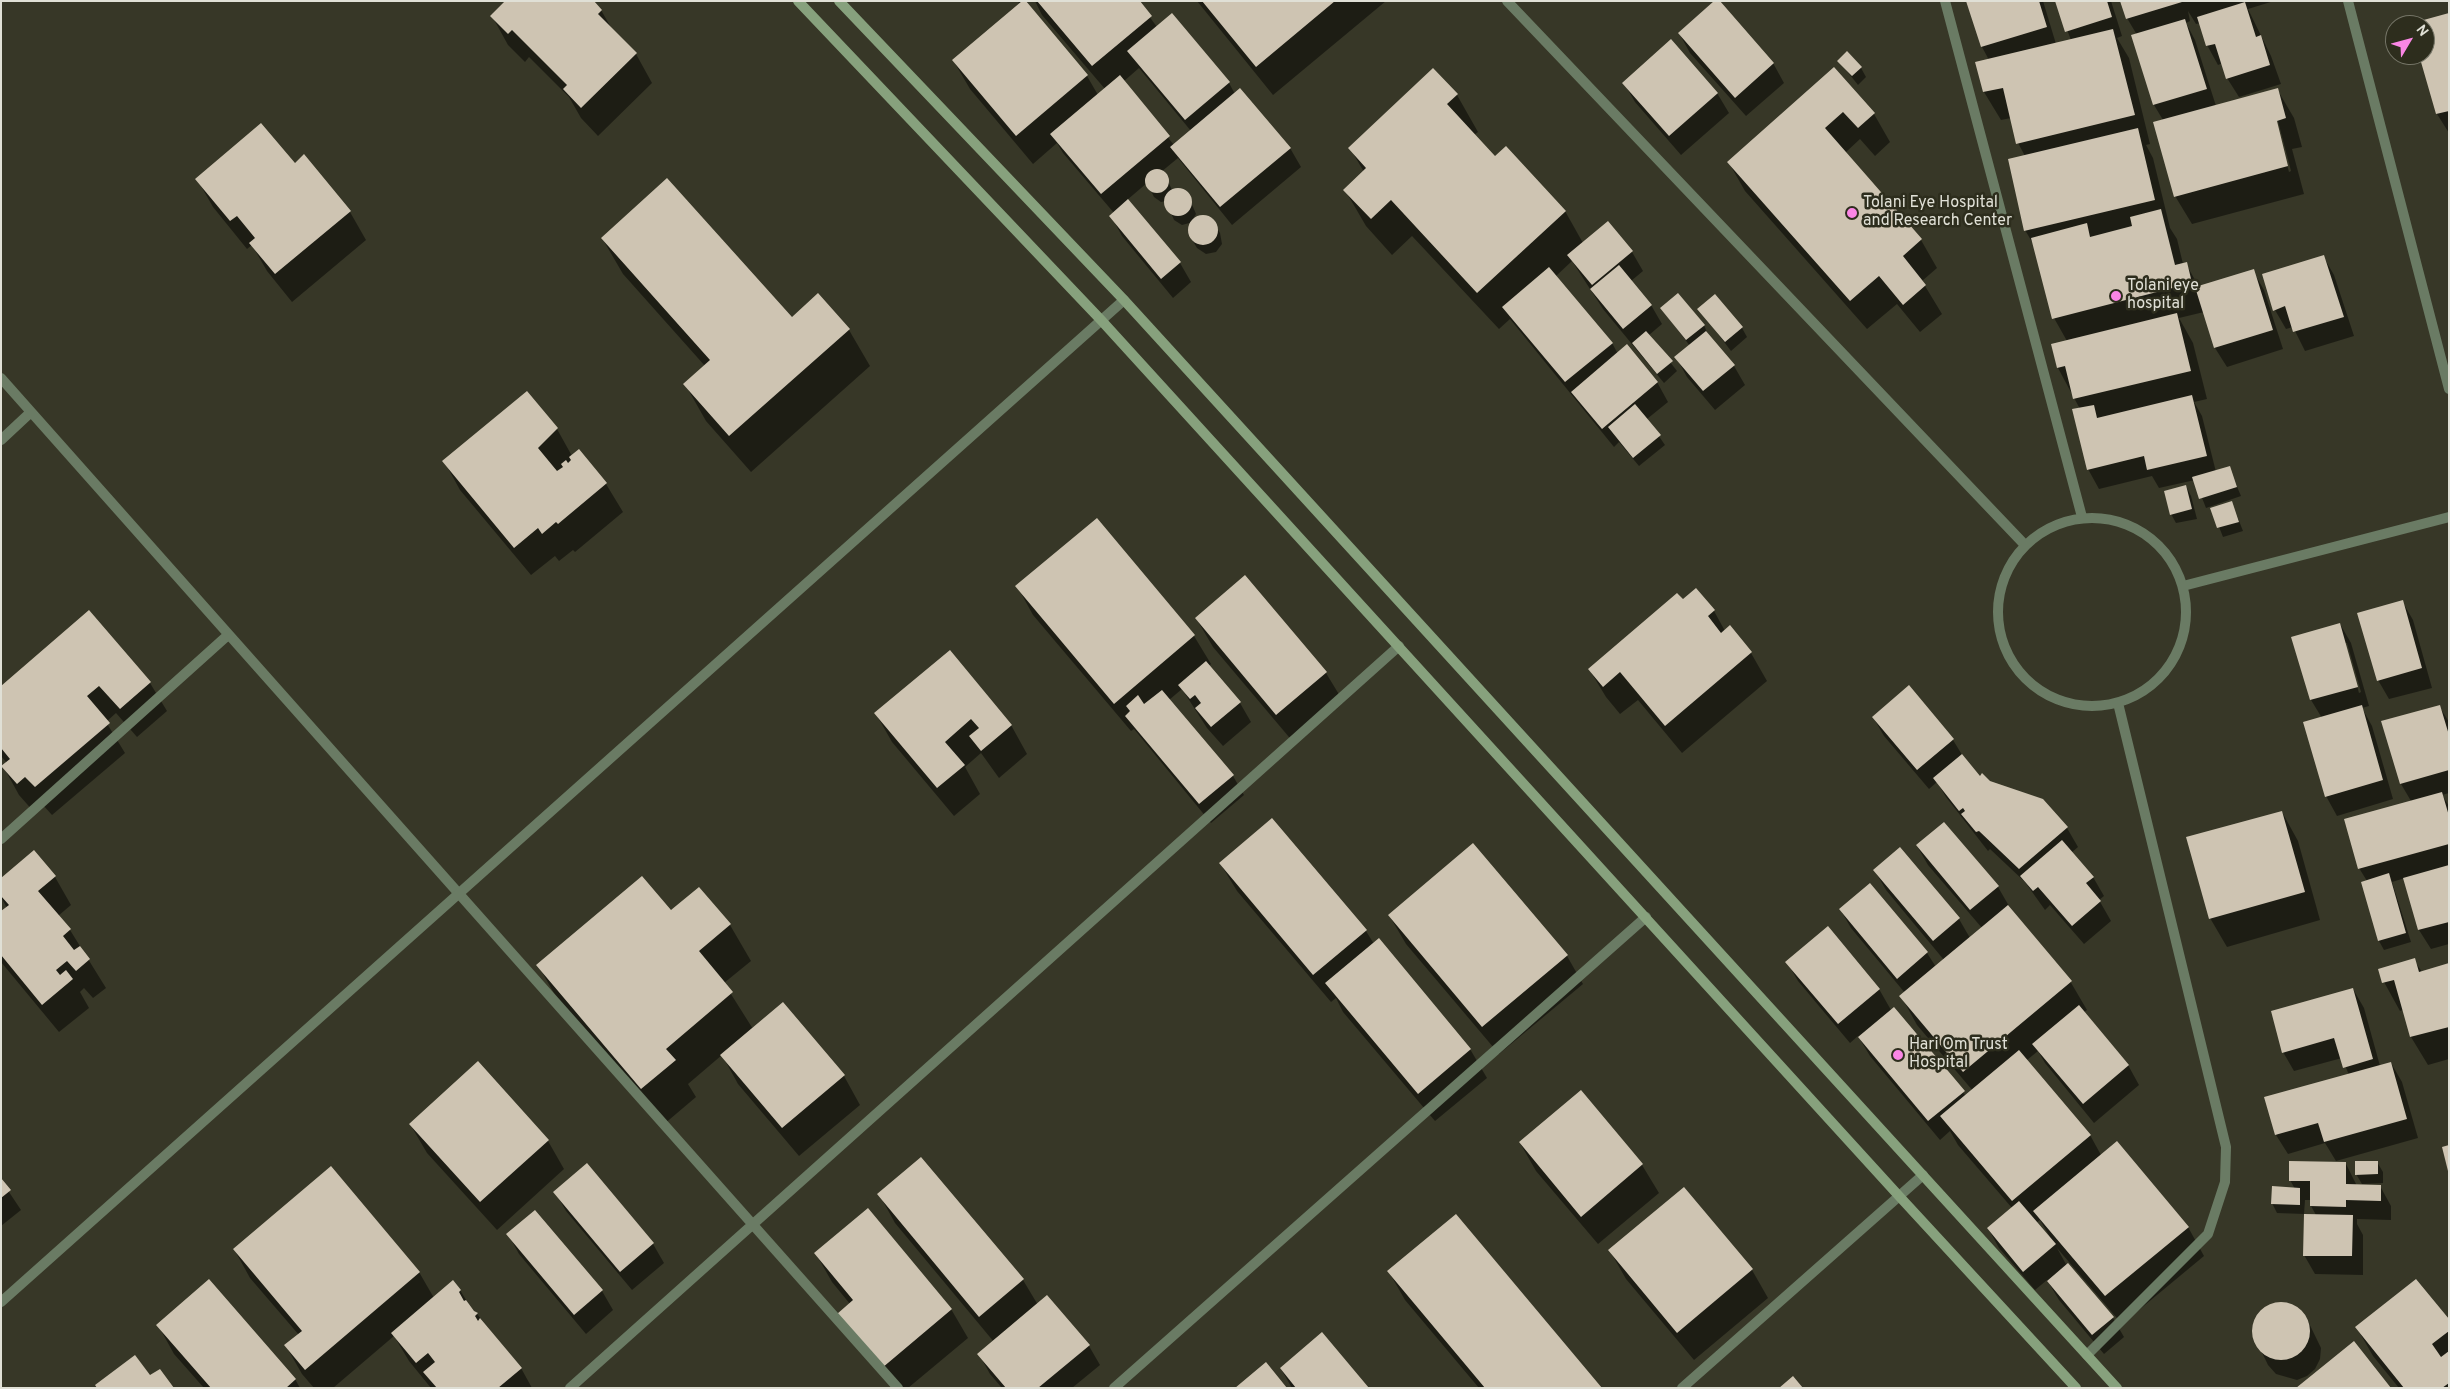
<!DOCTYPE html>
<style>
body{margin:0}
#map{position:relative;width:2450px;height:1389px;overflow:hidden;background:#373727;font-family:Overpass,sans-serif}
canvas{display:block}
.frame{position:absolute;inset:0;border:2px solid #e0e0d6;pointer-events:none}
.north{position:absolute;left:2385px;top:15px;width:50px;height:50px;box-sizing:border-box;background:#2d2d1d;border:1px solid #757567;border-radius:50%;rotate:53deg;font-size:14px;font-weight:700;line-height:20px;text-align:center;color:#e0e0d6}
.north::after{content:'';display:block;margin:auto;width:18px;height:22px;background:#fb86e5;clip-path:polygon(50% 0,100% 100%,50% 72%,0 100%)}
</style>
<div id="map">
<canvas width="2450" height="1389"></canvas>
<div class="frame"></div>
<div class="north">N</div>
</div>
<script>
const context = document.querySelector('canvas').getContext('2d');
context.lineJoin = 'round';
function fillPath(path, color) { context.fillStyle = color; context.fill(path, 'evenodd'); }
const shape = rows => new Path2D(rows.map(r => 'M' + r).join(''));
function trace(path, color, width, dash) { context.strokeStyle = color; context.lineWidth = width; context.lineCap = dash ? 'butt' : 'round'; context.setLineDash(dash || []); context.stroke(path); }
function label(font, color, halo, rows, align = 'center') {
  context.font = font + ' Overpass,sans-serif'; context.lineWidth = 5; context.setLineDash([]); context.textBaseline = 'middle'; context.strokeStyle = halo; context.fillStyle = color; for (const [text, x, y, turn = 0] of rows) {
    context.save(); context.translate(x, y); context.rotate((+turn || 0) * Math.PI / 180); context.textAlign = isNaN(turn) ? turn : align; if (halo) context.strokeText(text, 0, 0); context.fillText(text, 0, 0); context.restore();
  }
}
fillPath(shape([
 [1017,1,1026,1,1087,76,1098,95,1105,89,1042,15,1035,1,1138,1,1157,27,1172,15,1229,83,1235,94,1290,148,1301,167,1232,225,1178,158,1161,172,1165,175,1173,192,1180,190,1188,195,1196,214,1193,219,1206,217,1214,223,1220,233,1222,244,1216,252,1206,254,1197,248,1191,238,1189,227,1193,222,1182,225,1174,220,1166,201,1161,202,1154,197,1147,183,1127,200,1180,263,1191,282,1173,298,1122,236,1111,216,1114,213,1063,153,1057,143,1033,164,970,89,953,60,1020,4],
 [1139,68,1191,131,1174,145,1123,82],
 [1197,1,1386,1,1273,95],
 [1968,1,2043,1,2056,44,2071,40,2056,1,2111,1,2122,36,2117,38,2129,58,2150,144,2146,145,2153,158,2170,228,2177,239,2183,264,2186,264,2199,287,2253,271,2264,290,2283,349,2227,367,2215,348,2204,312,2179,318,2193,343,2207,399,2194,402,2202,416,2216,472,2229,468,2241,496,2206,508,2195,480,2159,488,2152,476,2099,489,2088,469,2080,409,2058,368,2067,341,2054,318,2035,247,2025,230,2025,156,2018,143,2011,118,2001,120,1984,92,1977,63,1989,60,1982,47],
 [2122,1,2274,1,2248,9,2271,56,2281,84,2239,97,2227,78,2223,63,2218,65,2207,45,2200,23,2196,24,2188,11,2190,21,2186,23,2195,40,2216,106,2277,89,2294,118,2302,147,2292,149,2304,194,2192,224,2175,196,2163,120,2154,105,2137,35,2127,18],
 [2275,121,2278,121,2291,171,2289,172],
 [601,10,613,31,636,54,652,83,598,136,581,118,569,97,529,57,525,62,508,45,492,16],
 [2449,15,2449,133,2437,114,2421,55,2425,55,2425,25,2412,25],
 [1679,33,1773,63,1784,83,1746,116,1690,53],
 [1839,61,1861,68,1866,77,1858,85],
 [1834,69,1874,114,1890,142,1875,156,1860,139,1845,153,1921,240,1937,268,1922,281,1942,314,1920,332,1897,304,1867,329,1745,191,1729,163],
 [1433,70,1457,95,1478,132,1474,135,1495,158,1565,211,1583,243,1608,223,1632,252,1643,271,1631,281,1651,305,1662,324,1649,335,1677,371,1664,383,1603,309,1572,261,1555,277,1612,343,1618,354,1657,382,1668,402,1647,419,1665,445,1639,466,1619,442,1614,447,1510,319,1499,329,1412,236,1392,255,1366,226,1345,190,1364,172,1350,148],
 [1624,83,1717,93,1729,113,1681,155,1635,102],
 [294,164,350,212,366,240,292,302,267,271,252,245,247,249,213,207,197,179],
 [602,238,791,319,849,330,870,366,751,472,706,421,685,384,705,366,623,274],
 [2323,256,2334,275,2354,336,2305,351,2293,327,2286,329,2275,310],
 [1661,308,1704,325,1708,335,1734,366,1745,385,1715,410,1687,377,1676,357,1690,346],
 [1699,309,1742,328,1747,337,1731,351],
 [527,393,557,429,572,456,579,451,606,484,623,512,575,552,573,550,559,561,555,556,531,575,460,490,444,461],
 [2186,486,2191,496,2197,519,2176,523,2171,514],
 [2232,503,2243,531,2223,537,2212,509],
 [1097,520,1194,636,1211,664,1209,666,1240,703,1251,722,1223,746,1207,728,1182,689,1169,700,1233,776,1244,795,1211,823,1134,729,1131,731,1033,615,1017,586],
 [1245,577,1326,673,1343,701,1294,743,1213,647,1196,618],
 [1683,601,1714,611,1725,631,1730,627,1751,653,1767,681,1682,753,1638,700,1620,714,1606,697,1589,669],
 [2402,601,2413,620,2432,688,2389,699,2378,680],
 [89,611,150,683,167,711,137,737,116,713,106,722,125,753,52,815,42,804,34,812,19,795,3,766,7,763,1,756,1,688],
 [2340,624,2351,643,2369,706,2362,708,2372,726,2393,799,2337,816,2326,796,2322,718,2311,700],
 [2345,643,2347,643,2361,692,2359,693],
 [949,652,1011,725,1027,754,999,778,981,753,965,767,980,794,954,816,892,742,876,714],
 [1909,687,1953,740,1964,758,1980,778,2067,828,2078,847,2071,853,2093,877,2104,896,2099,900,2111,921,2084,944,2050,905,2045,910,2025,882,1990,849,1988,851,1946,797,1937,782,1929,789,1884,736,1873,717],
 [2439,706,2449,722,2449,793,2442,795,2449,806,2449,944,2431,949,2419,930,2405,878,2392,882,2411,942,2384,950,2379,941,2367,881,2359,868,2411,801,2401,784,2383,721],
 [2282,812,2298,841,2320,920,2227,947,2210,918],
 [1917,846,1998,887,2009,906,2070,981,2087,1010,2084,1012,2128,1065,2139,1085,2094,1123,2045,1063,2038,1051,2027,1060,2090,1135,2101,1155,2188,1227,2204,1256,2122,1324,2057,1248,2067,1266,2113,1318,2124,1337,2104,1354,2059,1300,2047,1280,2035,1290,1999,1248,1988,1228,2012,1208,1958,1145,1950,1131,1940,1140,1870,1056,1858,1036,1850,1043,1798,981,1787,962,1879,989,1891,1010,1966,1096,1973,1091,1917,1025,1901,996,1905,993,1851,928,1840,909,1870,885,1927,953,1936,967,1944,960,1886,890,1875,871,1900,849,1959,919,1970,938,1982,928,1928,865],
 [2040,1220,2050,1237,2036,1223],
 [1220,863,1366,931,1374,944,1470,1049,1487,1078,1435,1121,1343,1012,1336,998,1331,1002,1237,891],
 [55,877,71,905,58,916,70,930,106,988,93,998,84,988,80,992,89,1008,59,1032,1,962,1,913,7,908,1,897,1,879],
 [670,912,730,925,751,961,724,983,753,1029,783,1004,844,1076,860,1105,799,1156,738,1084,722,1055,688,1084,696,1097,663,1125,559,1002,538,965],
 [1389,915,1567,956,1583,984,1499,1054,1406,944],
 [2414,960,2422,972,2449,965,2449,1059,2428,1065,2411,1037,2403,1010,2400,1011,2384,982],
 [2353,989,2364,1008,2380,1066,2391,1063,2402,1082,2418,1138,2336,1161,2325,1143,2288,1154,2276,1135,2349,1075,2342,1058,2294,1071,2283,1052],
 [1581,1092,1642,1165,1659,1193,1598,1244,1536,1171,1520,1143],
 [410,1124,548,1141,564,1169,497,1230,427,1153],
 [921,1159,1023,1280,1038,1305,1089,1346,1100,1365,1072,1388,1002,1388,990,1374,979,1354,994,1342,895,1223,879,1194],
 [2377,1162,2383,1172,2383,1183,2362,1184,2356,1174],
 [2346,1164,2357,1186,2380,1186,2391,1206,2391,1220,2357,1219,2357,1224,2363,1235,2363,1275,2315,1274,2304,1255,2316,1215,2311,1206,2311,1200,2305,1200,2304,1214,2277,1213,2272,1203,2295,1189,2290,1180],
 [587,1165,653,1244,664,1263,632,1290,566,1211,555,1192],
 [1,1180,21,1210,1,1226],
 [535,1212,602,1291,613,1310,586,1334,519,1254,508,1234],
 [234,1249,419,1272,434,1298,460,1290,474,1313,477,1314,521,1368,532,1388,431,1388,409,1361,394,1336,333,1388,314,1388,302,1374,286,1346,299,1335,250,1278],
 [1610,1251,1752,1270,1768,1298,1694,1360,1626,1279],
 [816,1254,951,1309,968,1338,908,1388,892,1388,850,1304,832,1282],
 [1389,1272,1601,1388,1479,1388,1405,1300],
 [2278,1303,2289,1304,2299,1309,2306,1317,2321,1348,2320,1359,2315,1369,2307,1376,2297,1380,2276,1374,2268,1365,2253,1334,2254,1323,2259,1314,2267,1307],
 [2449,1321,2449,1388,2399,1388,2373,1356,2357,1328],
 [158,1325,295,1379,300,1388,204,1388,174,1354],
 [1281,1369,1367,1388,1292,1388]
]), '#0007');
fillPath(shape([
 [505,1,594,1,602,10,598,14,637,53,581,108,563,89,567,85,512,30,508,34,490,16],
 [1022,1,1026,1,1088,75,1016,136,952,60],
 [1037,1,1140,1,1152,16,1092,66],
 [1202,1,1335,1,1256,67],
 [1714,1,1720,1,1774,63,1735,98,1678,33],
 [1966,1,2039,1,2047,27,1981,47],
 [2055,1,2107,1,2112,17,2065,32],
 [2120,1,2181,1,2182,2,2126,19],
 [2245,2,2256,37,2261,35,2270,65,2226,79,2215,44,2206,46,2197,17],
 [1172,13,1230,82,1185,120,1127,51],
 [2449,13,2449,111,2436,114,2419,55,2425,55,2425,25,2409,24],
 [2185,19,2207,89,2153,105,2131,35],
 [2113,29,2135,115,2016,144,2003,88,1983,92,1975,62],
 [1671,39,1718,93,1669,136,1622,83],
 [1847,51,1862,67,1852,76,1837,61],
 [1834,67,1875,113,1858,128,1843,112,1825,128,1922,239,1903,256,1926,285,1903,305,1879,276,1850,301,1727,162],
 [1433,68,1458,94,1447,104,1495,156,1506,146,1566,211,1477,293,1391,200,1371,219,1343,190,1366,168,1348,148],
 [1120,75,1170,136,1101,194,1050,134],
 [1240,88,1291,148,1220,207,1170,147],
 [2278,88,2286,118,2277,121,2288,166,2174,197,2153,122],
 [261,123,295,163,304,154,351,211,275,274,249,243,255,238,237,216,230,221,195,179],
 [2138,128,2155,200,2024,231,2008,159],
 '1145 181a12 12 0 1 1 24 0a12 12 0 1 1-24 0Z',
 [667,178,792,317,818,293,850,329,729,436,683,384,710,360,601,238],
 '1164 202a14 14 0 1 1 28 0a14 14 0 1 1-28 0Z',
 [1128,199,1181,262,1161,279,1109,216],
 [2161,209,2175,265,2187,262,2192,283,2052,319,2031,238,2087,223,2090,237,2132,226,2130,217],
 '1188 230a15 15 0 1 1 30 0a15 15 0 1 1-30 0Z',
 [1608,221,1633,251,1592,285,1567,255],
 [2324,255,2344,317,2293,332,2285,306,2273,311,2262,274],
 [1619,265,1652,305,1623,329,1590,289],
 [1549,267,1613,343,1565,382,1502,307],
 [2254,269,2273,330,2214,348,2195,287],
 [1678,293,1705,325,1686,340,1660,308],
 [1715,294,1743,327,1725,342,1697,309],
 [2177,313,2191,371,2073,399,2065,366,2057,368,2051,344],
 [1646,331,1673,361,1657,374,1632,343],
 [1706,331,1735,365,1703,391,1674,357],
 [1627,344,1658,382,1602,429,1571,392],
 [527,391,558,428,538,448,557,471,563,467,561,464,566,460,568,463,571,460,569,457,579,449,607,483,558,524,556,522,542,534,538,528,514,548,442,461],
 [2192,395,2207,456,2147,470,2144,456,2087,470,2072,409,2094,405,2097,418],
 [1635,404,1661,435,1633,458,1608,427],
 [2230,466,2237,487,2199,499,2192,477],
 [2186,485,2192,509,2170,515,2164,491],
 [2232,501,2239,522,2217,528,2210,508],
 [1097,518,1195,635,1114,704,1015,586],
 [1245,575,1327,672,1276,715,1195,618],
 [1696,588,1715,610,1708,616,1721,633,1730,625,1752,652,1665,726,1620,672,1603,687,1588,669,1677,593,1683,599],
 [2403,600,2422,668,2377,681,2357,613],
 [89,610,151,682,120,709,99,686,87,696,110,723,35,787,25,777,17,784,1,766,10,759,1,748,1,686],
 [2340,623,2358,687,2310,700,2291,637],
 [950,650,1012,725,981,751,969,736,979,728,971,719,945,742,965,765,937,788,874,713],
 [1206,661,1241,702,1211,727,1195,708,1201,703,1195,695,1190,699,1178,685],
 [1909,685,1954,739,1917,770,1872,717],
 [1162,690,1234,775,1199,804,1125,716,1130,711,1126,706,1138,695,1144,704],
 [2362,705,2383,780,2325,797,2303,722],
 [2440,705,2449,735,2449,770,2400,784,2381,721],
 [1962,754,1980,776,1982,773,1990,781,2043,799,2068,827,2019,869,1979,831,1976,832,1961,814,1965,811,1963,808,1959,811,1933,778],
 [2442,792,2449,816,2449,844,2358,869,2344,819],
 [2282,811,2305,892,2209,919,2186,837],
 [1272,818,1367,930,1313,975,1219,863],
 [1944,822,1999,886,1970,910,1916,845],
 [2062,840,2094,877,2086,883,2101,901,2072,926,2038,887,2033,891,2020,876],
 [1473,843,1568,955,1482,1027,1388,915],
 [1900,847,1960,918,1933,941,1873,870],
 [34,850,56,876,38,891,71,929,63,936,74,950,80,946,90,959,76,971,67,961,56,970,60,975,66,970,73,979,42,1005,1,955,1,911,9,905,1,896,1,878],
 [2449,865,2449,922,2418,930,2403,878],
 [2389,873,2406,933,2378,941,2361,882],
 [642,876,671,910,699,887,731,924,699,951,733,992,666,1049,676,1060,641,1089,536,965],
 [1870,883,1928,952,1897,979,1839,909],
 [2008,905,2072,981,1963,1072,1899,996],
 [1828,926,1880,989,1838,1024,1785,962],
 [1379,938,1471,1049,1418,1094,1325,983],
 [2415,958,2419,972,2449,963,2449,1027,2410,1037,2394,980,2382,983,2378,969],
 [2353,988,2373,1059,2343,1068,2334,1038,2282,1053,2271,1011],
 [783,1002,845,1075,782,1128,720,1055],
 [2079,1005,2129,1065,2083,1104,2032,1044],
 [1894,1007,1965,1091,1928,1121,1858,1037],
 [2019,1050,2091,1135,2012,1201,1940,1116],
 [478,1061,549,1140,480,1202,409,1124],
 [2391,1062,2407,1119,2324,1142,2318,1123,2275,1135,2264,1097],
 [1581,1090,1643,1164,1581,1217,1519,1142],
 [2117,1141,2189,1227,2105,1296,2033,1211],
 [2449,1145,2449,1171,2448,1171,2442,1147],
 [921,1157,1024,1279,979,1317,877,1194],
 [2289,1161,2346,1162,2346,1184,2381,1185,2381,1201,2346,1200,2346,1207,2310,1206,2310,1181,2289,1181],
 [2355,1161,2378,1161,2378,1174,2355,1175],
 [587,1163,654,1243,620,1272,553,1192],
 [331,1166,420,1272,305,1370,284,1345,302,1331,233,1249],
 [1,1178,11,1190,1,1198],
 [2272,1186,2300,1188,2300,1205,2271,1204],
 [1684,1187,1753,1269,1677,1333,1608,1250],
 [2019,1201,2056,1244,2023,1272,1987,1228],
 [868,1208,952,1309,882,1368,837,1314,853,1300,814,1253],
 [535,1210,603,1290,574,1315,506,1234],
 [1456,1214,1602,1388,1485,1388,1387,1271],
 [2304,1214,2353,1215,2352,1256,2303,1256],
 [2068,1263,2114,1317,2092,1335,2047,1281],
 [209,1279,296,1379,286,1388,211,1388,156,1325],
 [2416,1279,2449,1319,2449,1331,2432,1344,2441,1357,2449,1351,2449,1383,2442,1388,2404,1388,2355,1327],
 [453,1280,461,1290,459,1292,464,1301,466,1300,474,1311,478,1313,475,1316,478,1321,480,1318,522,1368,498,1388,437,1388,423,1372,435,1362,428,1353,416,1363,391,1333],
 [1047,1295,1090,1345,1038,1388,1006,1388,977,1354],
 '2252 1331a29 29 0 1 1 58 0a29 29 0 1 1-58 0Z',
 [1322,1332,1369,1388,1296,1388,1280,1368],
 [2354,1341,2391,1388,2296,1388],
 [135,1355,150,1375,160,1369,174,1388,97,1388,95,1385],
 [1266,1362,1287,1388,1235,1388],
 [1793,1376,1803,1388,1779,1388]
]), '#cec4b2');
trace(shape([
 [1507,1,2024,544],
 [1945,1,2082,517],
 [1,378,898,1388],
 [1,440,31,412],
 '1998 612a94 94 0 1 1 188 0a94 94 0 1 1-188 0Z',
 [2183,586,2449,517],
 [1,839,228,635],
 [2087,1355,2208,1234,2225,1182,2226,1147,2118,703],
 [570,1388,1399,646],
 [1114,1388,1646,917],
 [1682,1388,1923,1175]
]), '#6a7b64', 10);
trace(shape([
 [2348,1,2449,389],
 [1,1302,1124,300]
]), '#6a7b64', 10);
trace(shape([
 [798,1,1101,320,1899,1196,2076,1388],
 [839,1,1124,300,2117,1388]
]), '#87a17d', 10);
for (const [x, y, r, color] of [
 [1852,213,6,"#fb86e5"],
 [2116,296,6,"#fb86e5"],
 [1898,1055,6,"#fb86e5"]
]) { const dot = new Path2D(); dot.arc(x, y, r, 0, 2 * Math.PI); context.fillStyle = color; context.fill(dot); trace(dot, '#2d2d1d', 2); }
label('16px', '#e0e0d6', '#2d2d1d', [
 ["Tolani Eye Hospital",1863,204],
 ["and Research Center",1863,222],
 ["Tolani eye",2127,287],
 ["hospital",2127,305],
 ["Hari Om Trust",1909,1046],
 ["Hospital",1909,1064]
], 'left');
</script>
